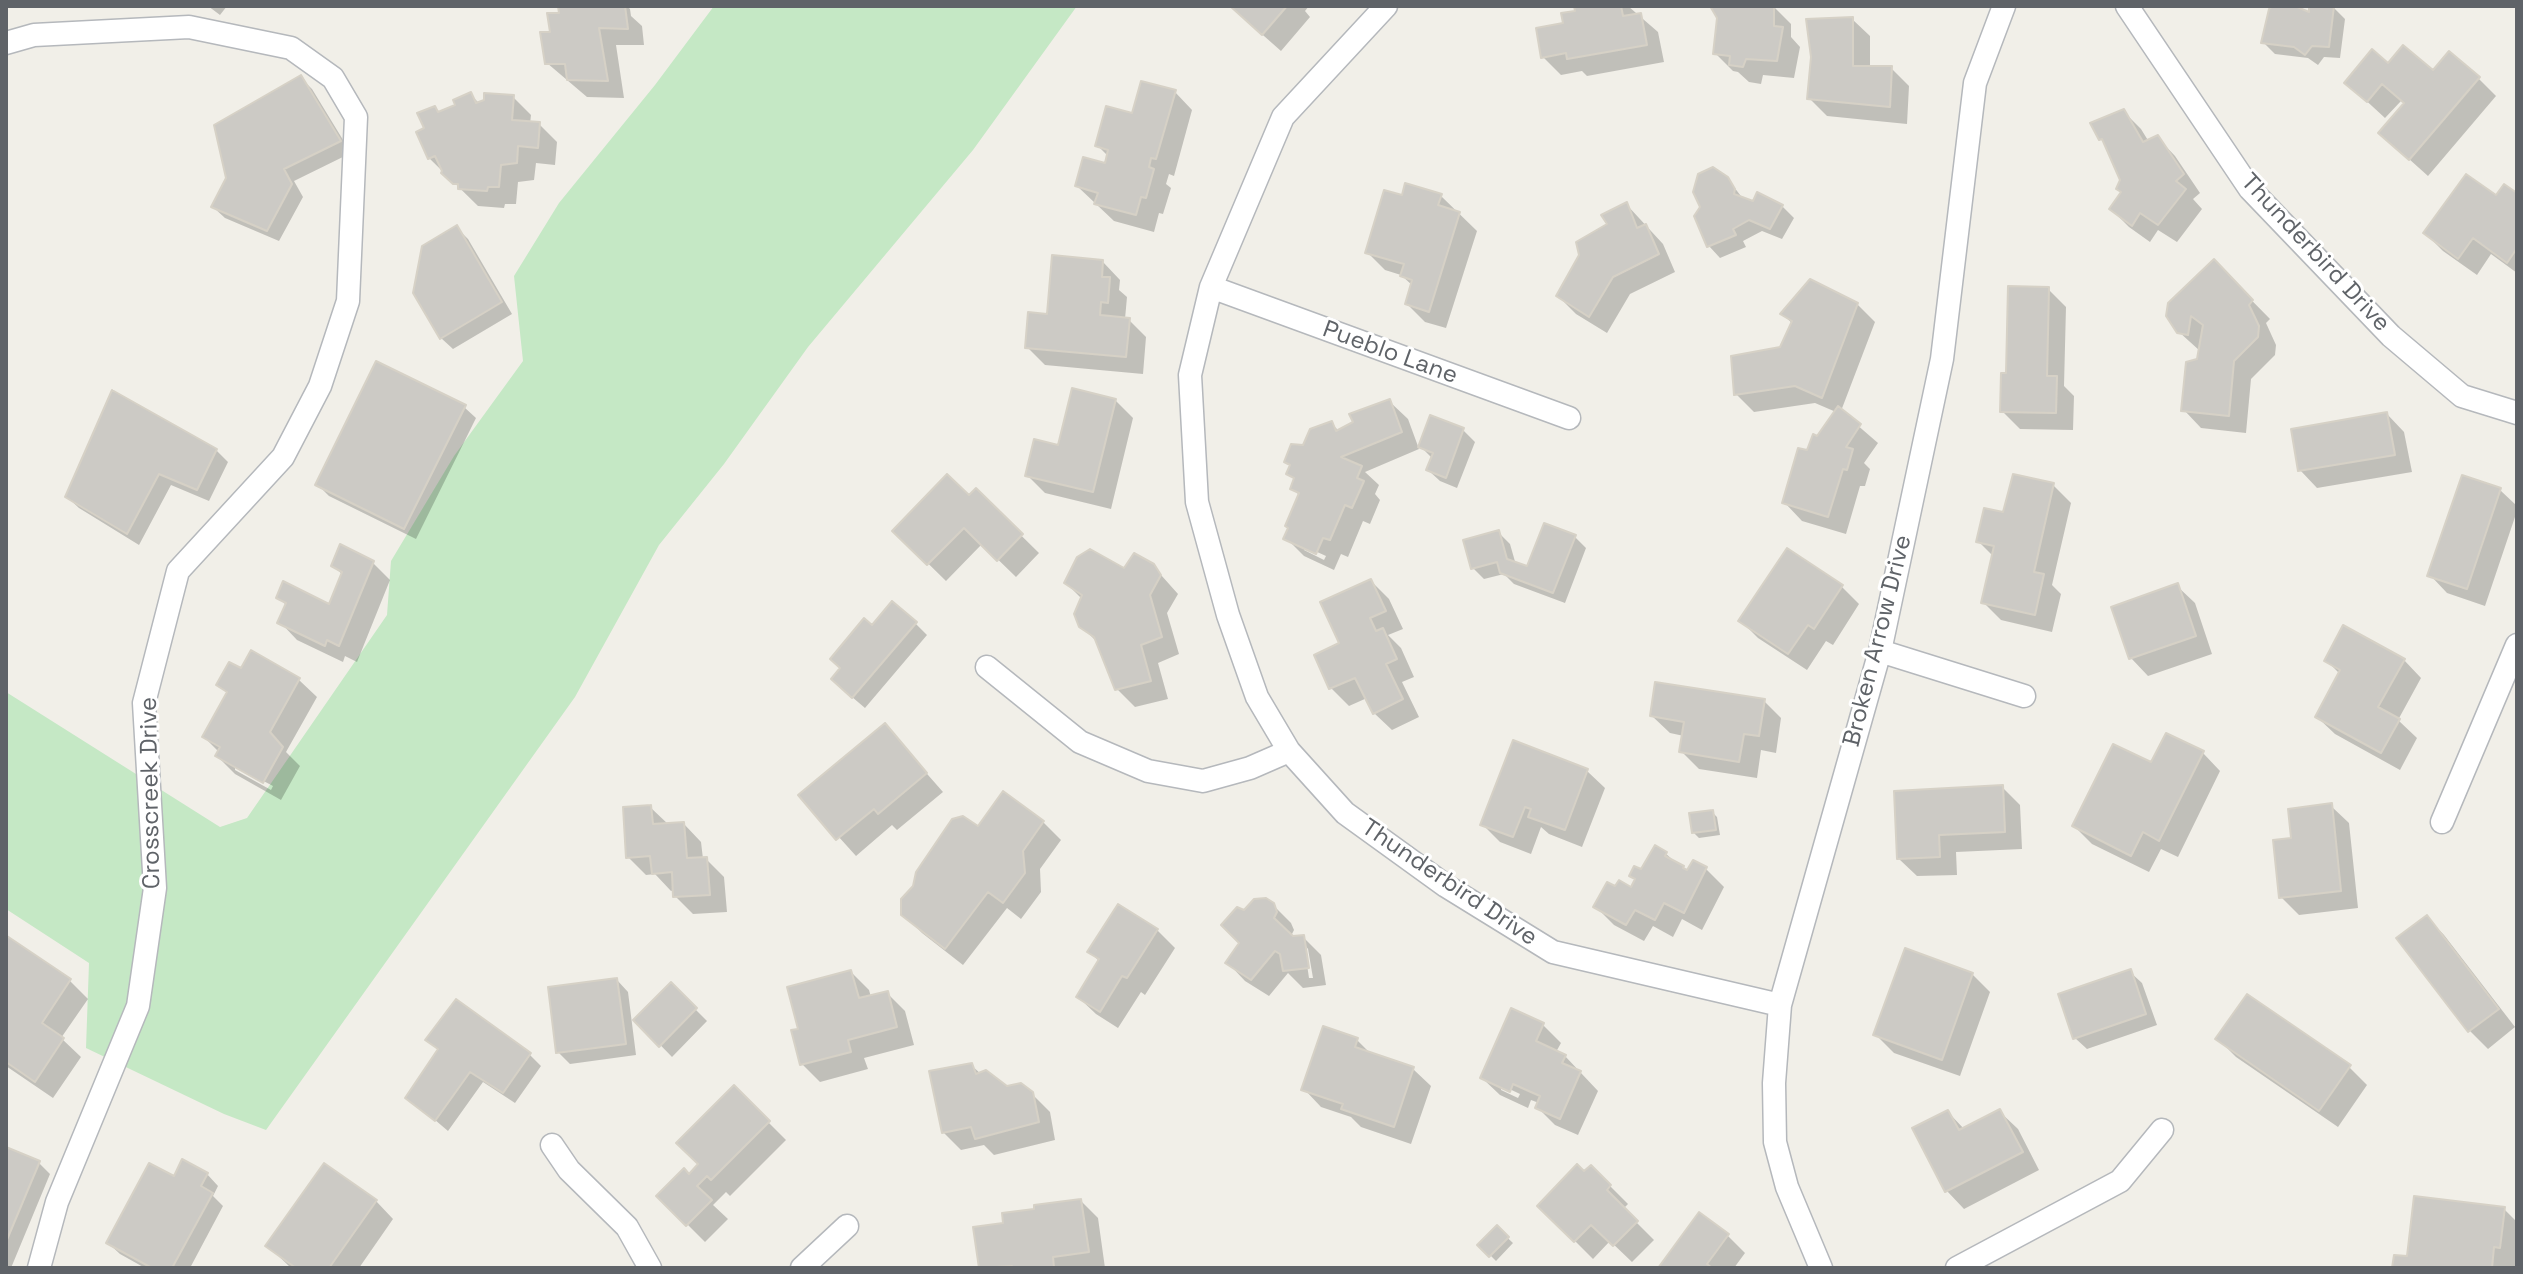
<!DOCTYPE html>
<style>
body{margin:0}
#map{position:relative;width:2523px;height:1274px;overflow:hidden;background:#f1efe8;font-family:"Space Grotesk",sans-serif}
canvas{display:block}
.frame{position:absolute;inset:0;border:8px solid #5f6368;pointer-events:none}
</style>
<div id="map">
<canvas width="2523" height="1274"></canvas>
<div class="frame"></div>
</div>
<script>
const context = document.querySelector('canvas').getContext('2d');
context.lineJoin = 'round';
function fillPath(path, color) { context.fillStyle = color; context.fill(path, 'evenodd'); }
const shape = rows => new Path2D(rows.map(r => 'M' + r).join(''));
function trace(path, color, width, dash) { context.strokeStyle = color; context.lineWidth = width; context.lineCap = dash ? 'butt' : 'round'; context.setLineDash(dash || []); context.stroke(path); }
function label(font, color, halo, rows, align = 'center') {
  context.font = font + ' "Space Grotesk",sans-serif'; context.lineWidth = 6; context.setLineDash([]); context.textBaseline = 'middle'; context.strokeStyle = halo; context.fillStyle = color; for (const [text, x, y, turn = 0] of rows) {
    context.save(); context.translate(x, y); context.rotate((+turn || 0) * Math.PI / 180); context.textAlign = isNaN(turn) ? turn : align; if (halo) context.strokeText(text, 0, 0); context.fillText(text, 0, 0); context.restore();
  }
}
fillPath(shape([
 [714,6,1077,6,973,150,808,347,724,464,659,545,575,697,266,1130,224,1114,86,1048,89,963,6,909,6,692,220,827,247,818,387,615,391,561,454,456,523,361,514,276,559,203,655,85]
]), '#c5e8c5');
fillPath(shape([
 [208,6,227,6,220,15],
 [560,6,627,6,630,9,631,16,642,26,644,45,616,45,624,98,587,97,547,63,552,34,561,15],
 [1230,6,1309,6,1305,11,1310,17,1281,51],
 [1576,6,1628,6,1658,32,1664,62,1587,76,1582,71,1561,75,1543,57,1565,25,1578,13],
 [1713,6,1773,6,1791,24,1791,37,1800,47,1794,78,1763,75,1761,84,1749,82,1738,72,1733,71,1715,53,1719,17],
 [2277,6,2294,6,2311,15,2311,6,2333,7,2345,19,2340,58,2324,57,2318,65,2308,58,2275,54,2263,42],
 [1852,19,1870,36,1870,68,1891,68,1909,86,1907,124,1827,116,1809,98],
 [2388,66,2478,78,2496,96,2428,176,2380,133,2405,104,2401,101,2385,118,2347,83],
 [301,78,312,89,351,153,294,181,303,197,279,241,225,218,213,207],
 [1175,92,1192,110,1174,176,1169,174,1166,184,1171,188,1163,214,1159,213,1154,232,1114,221,1077,186,1106,165,1109,157,1098,146,1133,115],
 [470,94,480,104,513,97,531,115,530,124,539,124,557,142,555,165,536,163,534,180,518,182,516,204,505,204,504,208,478,206,429,158,426,129,435,108,440,113,458,106],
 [2123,111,2141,129,2149,142,2158,138,2175,156,2200,193,2193,199,2202,209,2177,242,2158,230,2150,242,2129,227,2111,209,2123,193,2122,180,2108,146,2101,139],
 [1727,178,1744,200,1782,206,1794,218,1782,239,1762,231,1743,241,1746,247,1720,258,1709,246,1702,208],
 [1441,196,1477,231,1446,328,1425,322,1407,304,1413,286,1401,275,1385,270,1367,252,1403,197],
 [2517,196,2517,273,2491,254,2477,275,2443,251,2425,233,2496,198],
 [1627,205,1663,244,1675,272,1630,294,1607,333,1576,314,1558,296],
 [457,228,468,239,512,314,453,349,441,338],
 [1103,262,1120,280,1119,290,1127,297,1125,319,1129,320,1146,337,1143,374,1045,365,1027,347,1048,316],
 [2214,262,2270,319,2266,323,2276,345,2275,355,2251,379,2246,433,2201,428,2184,410,2200,351,2179,332],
 [2048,289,2066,307,2064,386,2074,396,2073,430,2020,429,2002,411,2008,375],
 [1857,304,1875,322,1841,411,1878,443,1864,463,1870,469,1865,486,1860,486,1846,534,1802,521,1785,503,1808,452,1836,412,1815,403,1754,412,1736,394,1781,348,1793,324,1782,314],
 [1115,400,1133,418,1111,509,1045,493,1027,475],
 [1390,402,1408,419,1419,449,1365,472,1379,485,1375,494,1380,500,1370,524,1363,521,1348,557,1341,554,1334,570,1304,556,1286,538,1300,496,1292,488,1295,480,1289,474,1292,467,1286,461,1331,423,1340,432],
 [1304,546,1326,556,1324,560,1304,550],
 [464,407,476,418,416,539,329,496,317,484],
 [2387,414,2404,432,2412,472,2317,488,2300,470],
 [1463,430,1475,442,1457,488,1440,481,1428,470,1433,459,1420,446],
 [216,450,228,462,209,501,171,485,139,545,79,508,67,497],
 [2053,485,2071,503,2052,585,2061,594,2052,632,2001,620,1983,602,1994,557,1978,541,2005,515],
 [2500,490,2517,506,2517,511,2485,606,2447,593,2430,575],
 [976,491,1039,553,1016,577,982,544,946,581,895,531,969,498],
 [1499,533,1510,544,1516,565,1528,569,1574,536,1586,548,1565,603,1514,584,1504,574,1484,579,1473,568],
 [372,562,390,580,357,662,345,656,343,662,297,640,280,622,287,606,278,597,330,606,343,575,333,566],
 [1153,566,1178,594,1167,613,1179,654,1158,663,1168,699,1135,707,1117,689,1099,644,1081,626,1082,599,1066,583],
 [1371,581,1389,599,1403,629,1388,635,1401,648,1414,677,1402,682,1419,717,1392,730,1374,713,1367,698,1349,706,1331,688,1316,656,1341,644],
 [2177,586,2195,603,2212,654,2148,676,2131,658],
 [1842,587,1859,604,1833,645,1826,641,1807,670,1758,638,1740,620],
 [915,623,927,635,865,708,845,691,873,628],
 [252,653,299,680,317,697,286,752,300,766,281,800,235,774,217,756,219,752,204,737,228,694,218,685,242,671],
 [235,766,273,786,271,790,235,770],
 [2326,660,2404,660,2421,678,2398,720,2417,738,2400,770,2335,734,2317,717,2340,674],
 [1764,701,1781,718,1776,753,1761,750,1757,778,1699,769,1681,751,1684,736,1670,733,1652,716],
 [884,725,943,792,897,830,892,825,856,856,801,795],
 [2203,753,2220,771,2178,857,2161,849,2149,872,2092,844,2074,826,2152,765],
 [1587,771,1605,788,1582,847,1549,834,1541,827,1531,854,1500,842,1483,825],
 [2002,787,2020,805,2022,849,1956,852,1957,875,1917,876,1899,859],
 [2331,806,2349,823,2358,908,2299,915,2281,897,2293,840],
 [650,807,669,825,684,824,701,842,703,859,706,859,724,877,727,912,693,914,675,896,675,890,671,891,655,874,646,875,628,857],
 [1712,812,1717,817,1720,835,1699,838,1694,833],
 [1043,822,1061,840,1040,869,1041,892,1021,919,1007,908,963,965,922,933,903,914,978,829],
 [1665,853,1688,873,1706,869,1724,887,1702,930,1682,919,1673,937,1653,926,1644,941,1614,925,1596,907,1632,890,1641,872],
 [1273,905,1291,923,1294,930,1290,938,1303,937,1321,955,1326,985,1303,988,1288,973,1269,996,1245,981,1228,963,1241,943,1245,912],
 [1304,944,1308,949,1313,978,1309,978],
 [2427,917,2444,935,2515,1027,2488,1049,2470,1031,2399,938],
 [1157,930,1175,948,1145,995,1141,992,1118,1028,1096,1014,1078,997,1100,962,1090,952],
 [8,939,70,981,88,999,61,1038,81,1057,53,1098,6,1066],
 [851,972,869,990,871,997,887,993,905,1011,914,1045,864,1058,868,1069,820,1082,802,1064],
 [2130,972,2142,983,2157,1025,2087,1049,2075,1038],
 [1972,974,1990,992,1960,1076,1894,1053,1876,1035],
 [617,980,628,992,636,1055,570,1064,558,1052],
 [671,985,707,1021,672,1057,636,1020],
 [456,1002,530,1055,541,1066,515,1103,483,1082,448,1131,408,1097,439,1051,428,1040],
 [1543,1025,1561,1043,1556,1052,1565,1056,1598,1091,1578,1135,1555,1125,1537,1107,1539,1103,1531,1100,1528,1108,1500,1095,1482,1078],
 [1501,1085,1520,1094,1518,1098,1501,1090],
 [2218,1039,2349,1067,2367,1085,2338,1127,2236,1057],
 [1357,1040,1371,1054,1413,1069,1431,1086,1411,1144,1361,1127,1351,1117,1321,1107,1304,1089],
 [971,1065,981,1074,1007,1088,1032,1094,1050,1112,1055,1140,994,1155,984,1145,961,1150,943,1132],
 [734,1088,786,1140,730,1196,726,1192,713,1205,728,1219,705,1242,659,1196,689,1177,701,1165],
 [1948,1112,1965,1130,2000,1112,2018,1129,2039,1170,1964,1209,1947,1191],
 [6,1149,39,1163,50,1174,11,1268,6,1268],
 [1591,1167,1628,1204,1623,1209,1654,1240,1632,1262,1610,1241,1593,1259,1540,1206],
 [207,1174,218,1186,213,1196,223,1206,190,1268,145,1268,120,1254,108,1243,174,1179],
 [376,1201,393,1219,359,1268,291,1268,268,1246],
 [1081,1201,1098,1218,1105,1268,981,1268,976,1229,1006,1224],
 [2504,1209,2517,1222,2517,1268,2394,1268],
 [1497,1228,1513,1243,1496,1261,1480,1245],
 [1727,1235,1745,1253,1734,1268,1661,1268]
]), '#0003');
const building = shape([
 [558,6,625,6,628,29,599,28,608,81,567,80,565,64,545,64,540,32,550,32,547,13,559,13,558,6],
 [1230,6,1287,6,1262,35,1230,6],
 [1574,6,1621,6,1623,16,1641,13,1647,45,1567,59,1566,53,1541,58,1536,28,1563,23,1561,13,1575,11,1574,6],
 [1710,6,1774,6,1774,26,1783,27,1777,61,1746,59,1743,67,1729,65,1730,56,1713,54,1717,18,1710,6],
 [2273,6,2295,6,2309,12,2309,6,2334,6,2329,47,2312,46,2305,55,2294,47,2261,43,2269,9,2273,6],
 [1853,17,1853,66,1892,66,1890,107,1807,99,1811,57,1806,19,1853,17],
 [2403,45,2433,70,2449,51,2480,77,2409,160,2378,133,2404,103,2382,84,2367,102,2344,83,2372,49,2388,63,2403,45],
 [301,75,341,141,284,169,292,184,267,231,211,207,226,178,214,125,301,75],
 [1141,81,1176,90,1156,159,1151,158,1149,167,1154,169,1146,198,1141,197,1136,215,1094,204,1098,193,1075,186,1083,157,1105,163,1108,150,1095,146,1106,106,1132,113,1141,81],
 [471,92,476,103,484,100,484,93,514,95,512,120,540,122,538,148,518,146,517,163,501,165,499,187,488,187,487,191,458,189,458,184,453,184,441,173,442,171,435,156,428,159,416,132,424,128,417,113,435,106,438,112,455,105,453,100,471,92],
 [2124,109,2143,142,2158,135,2184,174,2176,181,2186,189,2158,225,2140,213,2132,226,2109,209,2121,192,2116,189,2120,180,2102,139,2099,140,2090,123,2124,109],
 [1713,167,1728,177,1735,189,1734,194,1753,201,1757,192,1783,205,1770,229,1749,220,1733,229,1736,235,1707,247,1694,216,1700,207,1693,192,1698,174,1713,167],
 [2466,174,2496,195,2504,184,2517,193,2517,248,2507,263,2473,238,2458,259,2423,233,2466,174],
 [1405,183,1442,194,1438,205,1460,212,1429,312,1405,304,1412,280,1400,276,1404,264,1365,253,1384,190,1402,195,1405,183],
 [1627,202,1637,228,1646,224,1659,254,1613,277,1589,317,1556,296,1579,255,1576,242,1607,224,1601,215,1627,202],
 [457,225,502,302,440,339,413,293,422,246,457,225],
 [1052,255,1103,260,1102,277,1110,277,1108,303,1101,302,1100,315,1130,318,1126,357,1025,348,1028,312,1047,314,1052,255],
 [2214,259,2253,300,2249,305,2259,326,2258,337,2234,361,2229,416,2181,411,2186,362,2197,359,2203,325,2191,316,2188,335,2177,333,2166,316,2168,303,2214,259],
 [1810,279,1858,303,1822,398,1795,386,1734,395,1731,356,1780,347,1792,321,1780,314,1810,279],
 [2008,286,2049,287,2047,376,2057,376,2056,413,2000,412,2001,373,2006,373,2008,286],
 [376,361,466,405,404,529,315,485,376,361],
 [1072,388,1116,399,1093,492,1025,476,1034,439,1058,445,1072,388],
 [112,390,217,449,197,490,159,474,127,534,65,497,112,390],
 [1390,399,1402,432,1341,457,1362,466,1357,478,1364,481,1352,508,1345,505,1330,540,1323,538,1316,554,1283,539,1288,528,1285,526,1299,493,1290,489,1294,478,1286,474,1290,465,1284,462,1291,444,1303,445,1310,429,1332,421,1336,431,1353,422,1349,414,1390,399],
 [1838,406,1861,424,1846,447,1853,449,1847,470,1843,469,1828,517,1782,503,1798,448,1807,450,1813,434,1817,436,1838,406],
 [2387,412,2395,455,2298,471,2291,429,2387,412],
 [1430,415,1464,428,1446,478,1426,470,1433,453,1418,447,1430,415],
 [947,474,969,495,976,488,1023,534,997,561,964,528,927,565,892,531,947,474],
 [2013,474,2054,483,2034,572,2044,574,2035,615,1981,603,1994,546,1976,542,1984,508,2003,512,2013,474],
 [2462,475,2501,488,2467,589,2427,576,2462,475],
 [1544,523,1576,535,1553,593,1500,573,1497,562,1471,569,1463,540,1499,530,1507,559,1527,566,1544,523],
 [340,544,374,561,339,646,327,640,325,646,277,623,286,603,276,598,283,581,329,604,342,572,331,566,340,544],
 [1787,548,1843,585,1814,629,1808,625,1788,654,1738,621,1787,548],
 [1090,549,1124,568,1134,553,1154,564,1161,575,1150,595,1162,637,1141,645,1151,681,1115,690,1094,637,1079,627,1074,614,1082,595,1064,583,1077,557,1090,549],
 [1371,579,1386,611,1370,618,1376,631,1383,628,1397,659,1386,664,1403,699,1373,714,1355,678,1329,689,1314,655,1339,643,1320,602,1371,579],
 [2178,583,2196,636,2129,659,2111,607,2178,583],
 [892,601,917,622,852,698,831,679,840,668,830,659,864,618,872,625,892,601],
 [2343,625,2405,659,2378,707,2400,719,2381,753,2315,717,2340,670,2324,661,2343,625],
 [251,650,300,678,270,732,283,747,263,783,215,756,220,747,202,737,227,692,216,685,229,662,241,668,251,650],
 [1655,682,1765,699,1759,736,1744,734,1739,762,1679,752,1684,722,1650,716,1655,682],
 [885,723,927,773,878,814,874,809,836,840,798,795,885,723],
 [2166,733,2204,751,2159,841,2143,832,2131,856,2072,826,2113,744,2151,762,2166,733],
 [1513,740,1588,769,1565,830,1528,817,1531,809,1525,807,1513,837,1480,825,1513,740],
 [2003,785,2005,832,1939,835,1940,857,1897,859,1894,791,2003,785],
 [1003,791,1044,821,1023,851,1025,873,1003,903,988,892,945,949,901,915,901,899,913,886,916,872,952,819,963,816,978,826,1003,791],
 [2332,803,2341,891,2279,898,2273,840,2291,838,2288,809,2332,803],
 [651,805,653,824,684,822,687,858,707,857,710,895,673,897,672,872,652,874,650,856,626,858,623,807,651,805],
 [1713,810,1716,830,1692,833,1689,813,1713,810],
 [1655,845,1667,852,1665,856,1684,866,1683,868,1687,870,1693,860,1707,867,1684,913,1664,903,1655,920,1635,910,1626,925,1593,907,1607,882,1615,886,1619,880,1631,887,1635,879,1629,876,1634,866,1641,869,1655,845],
 [1266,898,1274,903,1277,912,1274,918,1293,936,1304,935,1309,968,1283,971,1280,954,1275,951,1251,980,1225,963,1239,943,1221,925,1237,907,1244,910,1254,899,1266,898],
 [1118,904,1158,929,1127,978,1122,976,1100,1012,1076,997,1099,959,1087,952,1118,904],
 [2427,915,2499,1009,2468,1032,2396,938,2427,915],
 [7,936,71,979,42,1023,64,1038,35,1082,6,1062,7,936],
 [1905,948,1973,973,1942,1060,1873,1035,1905,948],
 [2131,969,2146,1014,2073,1039,2058,994,2131,969],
 [851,970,859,998,888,991,897,1027,848,1040,851,1052,800,1065,791,1030,798,1029,787,987,851,970],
 [617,978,626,1044,556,1053,548,987,617,978],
 [671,982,697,1008,659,1047,633,1020,671,982],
 [2247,994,2351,1065,2319,1111,2215,1039,2247,994],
 [456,999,531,1053,503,1093,470,1072,435,1121,405,1098,438,1049,425,1040,456,999],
 [1511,1008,1544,1023,1536,1041,1566,1055,1562,1063,1581,1071,1560,1119,1535,1108,1540,1096,1513,1084,1510,1092,1480,1078,1511,1008],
 [1323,1026,1358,1038,1355,1047,1414,1067,1394,1127,1341,1109,1343,1104,1301,1090,1323,1026],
 [972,1063,976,1074,986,1070,1007,1086,1021,1083,1033,1092,1039,1122,975,1139,971,1127,942,1133,929,1071,972,1063],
 [734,1085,770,1121,711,1180,707,1176,697,1186,712,1200,686,1226,656,1196,684,1168,689,1174,698,1164,676,1143,734,1085],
 [2000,1109,2023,1152,1945,1192,1912,1128,1948,1110,1959,1130,2000,1109],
 [6,1147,40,1161,6,1242,6,1147],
 [182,1159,208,1173,201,1186,213,1193,172,1268,152,1268,106,1243,149,1163,174,1176,182,1159],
 [324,1163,377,1200,329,1268,296,1268,265,1246,324,1163],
 [1577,1164,1584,1171,1591,1165,1611,1185,1607,1190,1638,1221,1613,1246,1591,1225,1574,1242,1537,1206,1577,1164],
 [2414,1196,2505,1207,2500,1248,2494,1247,2492,1268,2392,1268,2394,1255,2407,1256,2414,1196],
 [1081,1199,1089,1252,1053,1257,1054,1268,1012,1268,1012,1266,979,1268,973,1227,1003,1223,1002,1213,1034,1209,1034,1205,1081,1199],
 [1699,1212,1729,1234,1707,1264,1712,1268,1658,1268,1699,1212],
 [1497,1225,1509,1237,1489,1257,1477,1245,1497,1225]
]);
fillPath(building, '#cccac5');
trace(building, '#d6d1c6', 2);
const minor = shape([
 [1386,6,1283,117,1211,287,1190,375,1197,502,1228,615,1257,697,1289,751,1345,813,1446,886,1553,952,1780,1005],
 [2127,6,2250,189,2391,336,2462,396,2517,413],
 [6,43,34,35,189,27,291,48,333,78,356,117,348,301,320,386,283,457,178,571,144,703,155,888,138,1006,57,1202,39,1268],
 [1211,287,1569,418],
 [1880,651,2024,696],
 [987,667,1080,742,1148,771,1203,781,1250,768,1289,751],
 [2442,822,2517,645],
 [552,1145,569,1170,627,1227,650,1268],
 [802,1268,847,1226],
 [1821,1268,1787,1187,1775,1142,1774,1083,1780,1005,1880,651,1942,359,1975,83,2004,6],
 [1957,1268,2120,1181,2162,1130]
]);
trace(minor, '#b5b8bc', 25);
trace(minor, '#fff', 22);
label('24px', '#5f6368', '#fff', [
 ["Thunderbird Drive",2315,253,47],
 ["Pueblo Lane",1390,353,20],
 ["Broken Arrow Drive",1878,641,-76],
 ["Crosscreek Drive",151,793,-91],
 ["Thunderbird Drive",1449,883,34]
]);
</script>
